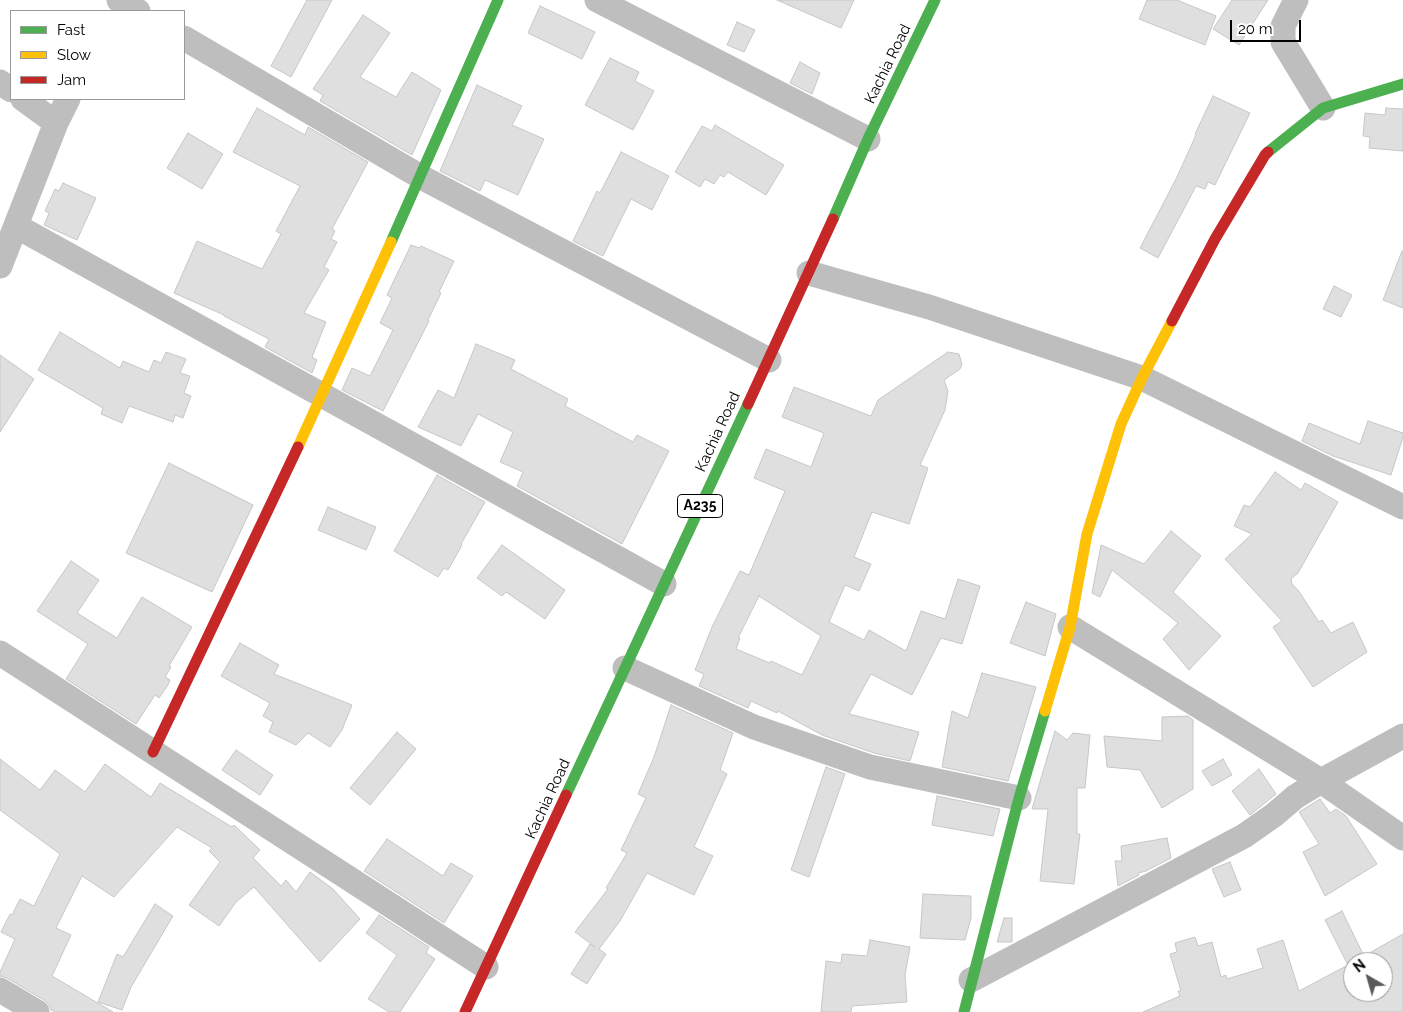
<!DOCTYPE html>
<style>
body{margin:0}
#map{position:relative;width:1403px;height:1012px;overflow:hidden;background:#fff;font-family:Raleway,sans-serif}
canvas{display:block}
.legend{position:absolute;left:10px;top:10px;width:175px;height:90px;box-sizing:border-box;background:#fff;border:1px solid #999;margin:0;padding:6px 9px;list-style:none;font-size:15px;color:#000}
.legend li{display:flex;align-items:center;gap:10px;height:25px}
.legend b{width:25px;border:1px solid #999}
.north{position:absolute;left:1343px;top:952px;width:50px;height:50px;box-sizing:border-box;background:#fff;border:1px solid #999;border-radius:50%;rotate:322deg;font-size:14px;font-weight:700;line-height:20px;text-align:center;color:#000}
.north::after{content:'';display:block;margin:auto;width:18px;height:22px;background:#595959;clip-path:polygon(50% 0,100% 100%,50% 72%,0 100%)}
.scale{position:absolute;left:1230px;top:20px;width:71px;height:22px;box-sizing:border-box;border:2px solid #000;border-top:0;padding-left:6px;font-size:15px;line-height:18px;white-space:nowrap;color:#000;-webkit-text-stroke:4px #fff;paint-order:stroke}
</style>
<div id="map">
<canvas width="1403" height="1012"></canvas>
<ul class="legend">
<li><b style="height:6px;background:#4caf50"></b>Fast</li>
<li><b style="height:6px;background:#ffc107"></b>Slow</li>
<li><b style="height:6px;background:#c62828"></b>Jam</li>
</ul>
<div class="north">N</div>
<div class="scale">20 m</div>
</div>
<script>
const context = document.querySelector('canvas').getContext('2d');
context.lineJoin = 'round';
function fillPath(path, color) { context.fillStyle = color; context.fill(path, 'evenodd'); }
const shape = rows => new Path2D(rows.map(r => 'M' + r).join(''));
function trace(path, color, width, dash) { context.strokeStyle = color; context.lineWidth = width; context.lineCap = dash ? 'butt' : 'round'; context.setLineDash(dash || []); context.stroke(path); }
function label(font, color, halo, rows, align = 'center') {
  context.font = font + ' Raleway,sans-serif'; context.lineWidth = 5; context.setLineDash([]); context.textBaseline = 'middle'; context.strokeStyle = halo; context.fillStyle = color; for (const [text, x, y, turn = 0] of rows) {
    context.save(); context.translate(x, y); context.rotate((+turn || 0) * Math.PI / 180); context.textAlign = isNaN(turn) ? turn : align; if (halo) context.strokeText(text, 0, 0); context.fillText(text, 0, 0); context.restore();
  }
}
const building = shape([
 [307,0,332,0,291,77,271,66,307,0],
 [777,0,854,0,841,28,777,0],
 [1147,0,1177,0,1216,16,1205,45,1139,19,1147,0],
 [1232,0,1268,0,1239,45,1213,29,1232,0],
 [540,6,595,32,582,59,528,33,540,6],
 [363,15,390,33,360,77,396,97,412,72,441,90,412,155,320,101,323,95,313,89,363,15],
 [737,22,755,30,744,52,727,45,737,22],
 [610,58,639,72,635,81,654,91,633,130,585,105,610,58],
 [800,62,820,73,812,94,790,83,800,62],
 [477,85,522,106,512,125,544,139,518,195,485,180,480,191,440,171,477,85],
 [1213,96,1250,113,1215,185,1208,182,1205,189,1196,186,1158,258,1140,248,1176,179,1196,135,1195,134,1213,96],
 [257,108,305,135,308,127,368,162,332,229,335,231,331,239,337,242,324,267,329,270,304,313,326,322,312,357,317,360,312,373,265,347,269,339,224,316,224,315,174,293,197,241,262,269,281,234,276,231,300,186,233,152,257,108],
 [1386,108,1403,109,1403,151,1369,148,1370,137,1363,136,1365,113,1385,115,1386,108],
 [715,125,784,165,766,195,728,172,724,177,720,175,714,184,705,179,700,187,675,172,702,126,712,131,715,125],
 [188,133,223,154,202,189,167,168,188,133],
 [621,152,669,176,652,210,631,199,603,256,573,241,597,191,600,193,621,152],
 [63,183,96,198,77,240,44,225,49,213,45,211,55,189,59,191,63,183],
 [411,245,419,248,421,246,454,261,439,292,441,293,428,320,429,321,383,411,342,390,352,368,370,376,393,330,380,323,392,298,387,295,411,245],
 [1402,251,1403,251,1403,308,1383,300,1402,251],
 [1334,286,1352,295,1341,317,1323,309,1334,286],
 [60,332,120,368,123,361,149,372,154,360,161,363,166,352,186,359,180,373,190,376,184,393,191,396,183,418,175,415,173,422,129,406,122,423,101,414,103,408,38,370,60,332],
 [476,344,515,360,511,369,568,399,565,406,633,442,637,435,669,451,622,544,517,486,523,472,500,462,513,432,478,414,461,446,418,427,438,390,454,398,476,344],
 [948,352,959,354,962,364,960,369,944,380,948,391,945,410,920,465,928,468,909,524,872,512,854,557,871,564,859,591,845,585,829,622,864,640,869,630,906,651,921,611,945,619,958,579,980,586,962,644,941,638,912,695,871,674,849,714,919,732,910,761,874,753,822,735,778,711,777,713,751,701,748,708,699,686,704,674,695,670,712,627,740,571,749,575,785,491,754,478,766,449,811,467,824,433,782,417,794,387,871,416,878,400,948,352],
 [759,596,821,636,802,675,771,661,770,663,736,649,740,638,738,638,759,596],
 [0,355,34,379,0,432,0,355],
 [1368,421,1403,433,1403,437,1391,475,1333,456,1302,441,1309,423,1360,444,1368,421],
 [169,463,253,505,212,592,126,553,169,463],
 [1275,472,1301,490,1305,483,1338,502,1298,573,1291,579,1292,584,1298,590,1319,622,1322,620,1331,633,1353,622,1367,652,1313,687,1273,627,1282,621,1225,559,1252,534,1234,526,1244,505,1250,507,1275,472],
 [437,475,485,502,461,544,462,545,448,570,444,568,438,577,394,551,437,475],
 [328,507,376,527,366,550,318,530,328,507],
 [1171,531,1201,556,1173,592,1221,636,1189,670,1163,639,1178,623,1112,570,1100,597,1092,593,1101,545,1144,564,1171,531],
 [502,545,565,590,545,619,506,592,502,596,477,578,502,545],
 [71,561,99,580,77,613,117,638,142,597,192,627,169,666,171,667,165,677,170,680,168,685,159,698,155,695,136,724,66,679,88,644,37,611,71,561],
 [1026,602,1056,614,1045,656,1010,643,1026,602],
 [240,643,279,665,274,674,352,705,342,730,330,747,308,733,296,745,269,732,273,722,263,716,270,703,221,676,240,643],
 [982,673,1036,687,1008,781,942,767,952,711,968,718,982,673],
 [671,705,733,733,720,770,727,774,694,847,713,856,694,895,647,873,620,921,599,949,606,954,587,984,571,974,590,944,595,947,575,932,608,889,606,888,627,853,621,850,646,798,638,794,654,757,671,705],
 [1188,716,1193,720,1193,789,1162,808,1140,770,1107,767,1104,736,1162,741,1162,717,1188,716],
 [1055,731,1067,740,1073,733,1090,735,1085,788,1077,788,1077,834,1080,834,1074,884,1040,881,1048,809,1032,809,1055,731],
 [397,732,416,749,370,805,350,788,397,732],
 [236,750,273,775,260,795,222,770,236,750],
 [0,759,40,790,55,770,85,792,105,764,151,797,160,783,232,827,234,825,260,850,253,858,281,886,286,880,296,892,310,872,333,889,360,919,320,962,254,887,236,902,219,926,189,905,220,862,209,851,212,848,177,827,114,897,82,876,56,928,71,935,52,976,113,1012,55,1012,51,1010,49,1005,44,1000,7,978,0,976,0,972,15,939,1,932,10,914,12,915,20,899,34,906,60,854,0,810,0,759],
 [1223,759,1232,775,1212,786,1202,771,1223,759],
 [826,767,845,774,809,877,791,870,826,767],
 [1259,769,1276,794,1250,815,1232,791,1259,769],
 [937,796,1000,809,993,836,932,825,937,796],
 [1320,799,1330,813,1336,809,1346,816,1377,864,1325,896,1303,852,1319,844,1299,812,1320,799],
 [1167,838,1171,858,1146,871,1138,873,1139,875,1118,886,1115,861,1122,861,1121,846,1167,838],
 [387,839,443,876,451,863,473,876,444,923,364,871,387,839],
 [1230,862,1241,890,1224,897,1212,869,1230,862],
 [923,894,971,896,971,918,965,940,920,938,923,894],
 [155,904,173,916,131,987,122,1010,98,1002,117,954,123,957,155,904],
 [1342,911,1364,956,1403,934,1403,1012,1143,1012,1180,996,1178,991,1181,991,1170,954,1177,952,1175,943,1195,937,1198,946,1212,942,1221,977,1226,975,1227,979,1263,968,1257,949,1283,940,1299,991,1348,965,1325,920,1342,911],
 [1353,962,1383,962,1383,992,1353,992,1353,962],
 [379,915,429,947,426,953,435,959,400,1012,389,1012,368,999,397,955,366,933,379,915],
 [1004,918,1012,918,1012,942,997,942,1004,918],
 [870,940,910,947,905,975,907,1002,852,1006,851,1012,821,1012,826,961,841,963,842,954,867,956,870,940]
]);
fillPath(building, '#dfdfdf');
trace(building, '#c7c7c7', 1);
trace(shape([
 [119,0,138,11],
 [597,0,868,139],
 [1296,0,1283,26,1283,42,1323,108],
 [184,38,421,177,769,360],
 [0,82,11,90],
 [23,99,56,123],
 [16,226,664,584],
 [0,266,56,123,68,99],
 [809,273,929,307,1142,378,1403,507],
 [1070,627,1321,781,1403,838],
 [0,653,486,967],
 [625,668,754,727,870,767,1019,798],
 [971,980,1244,836,1274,815,1295,797,1321,781,1403,736],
 [0,990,37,1012]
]), '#bebebe', 25);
trace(shape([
 [1268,152,1323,108,1403,84],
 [833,219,868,139,935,0],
 [391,242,498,0],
 [566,795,748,404],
 [964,1012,1019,798,1045,711]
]), '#4caf50', 11);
trace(shape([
 [298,447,391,242],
 [1045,711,1070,627,1087,534,1121,424,1142,378,1172,321]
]), '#ffc107', 11);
trace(shape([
 [1172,321,1215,239,1265,155,1268,152],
 [748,404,833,219],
 [153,752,298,447],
 [465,1012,566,795]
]), '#c62828', 11);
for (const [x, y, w] of [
 [700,506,45]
]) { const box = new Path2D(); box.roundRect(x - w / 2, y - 11.5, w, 23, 4); context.fillStyle = '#fff'; context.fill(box); trace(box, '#000', 1); }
label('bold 14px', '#000', null, [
 ["A235",700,506]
]);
label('15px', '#000', '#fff', [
 ["Kachia Road",888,64,-64],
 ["Kachia Road",718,432,-65],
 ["Kachia Road",548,799,-65]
]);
</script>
